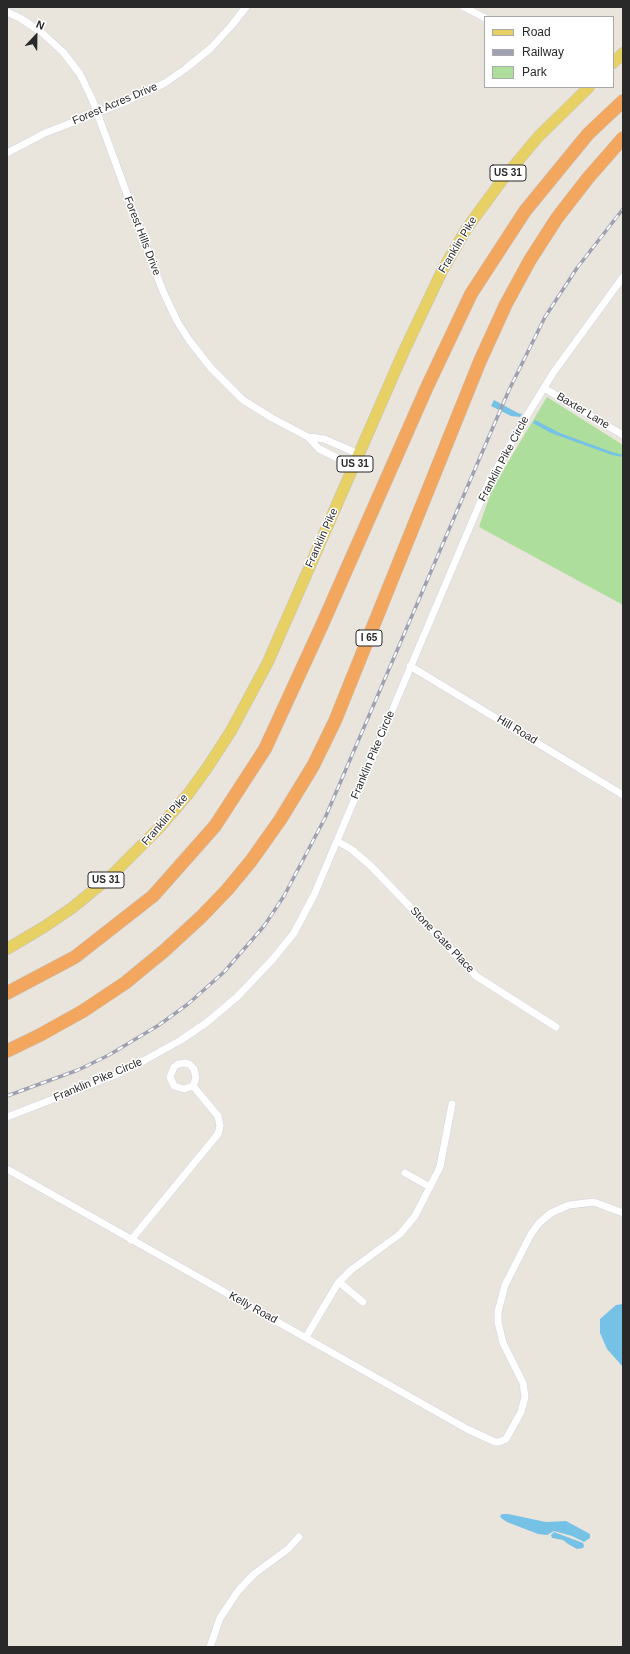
<!DOCTYPE html>
<style>
body{margin:0}
#map{position:relative;width:630px;height:1654px;overflow:hidden;background:#eae5dc;font-family:Arial,sans-serif}
canvas{display:block}
.frame{position:absolute;inset:0;border:8px solid #292929;pointer-events:none}
.legend{position:absolute;left:484px;top:16px;width:130px;height:72px;box-sizing:border-box;background:#fff;border:1px solid #a9a9a9;margin:0;padding:5px 7px;list-style:none;font-size:12px;color:#292929}
.legend li{display:flex;align-items:center;gap:8px;height:20px}
.legend b{width:20px;border:1px solid #a9a9a9}
.north{position:absolute;left:16px;top:16px;width:40px;height:40px;-webkit-text-stroke:3px #fff;paint-order:stroke;rotate:22deg;font-size:11px;font-weight:700;line-height:16px;text-align:center;color:#292929}
.north::after{content:'';display:block;margin:auto;width:14px;height:18px;background:#292929;clip-path:polygon(50% 0,100% 100%,50% 72%,0 100%)}
</style>
<div id="map">
<canvas width="630" height="1654"></canvas>
<div class="frame"></div>
<ul class="legend">
<li><b style="height:5px;background:#e7d064"></b>Road</li>
<li><b style="height:5px;background:#9fa1b2"></b>Railway</li>
<li><b style="height:11px;background:#aede9c"></b>Park</li>
</ul>
<div class="north">N</div>
</div>
<script>
const context = document.querySelector('canvas').getContext('2d');
context.lineJoin = 'round';
function fillPath(path, color) { context.fillStyle = color; context.fill(path, 'evenodd'); }
const shape = rows => new Path2D(rows.map(r => 'M' + r).join(''));
function trace(path, color, width, dash) { context.strokeStyle = color; context.lineWidth = width; context.lineCap = dash ? 'butt' : 'round'; context.setLineDash(dash || []); context.stroke(path); }
function label(font, color, halo, rows, align = 'center') {
  context.font = font + ' Arial,sans-serif'; context.lineWidth = 3; context.setLineDash([]); context.textBaseline = 'middle'; context.strokeStyle = halo; context.fillStyle = color; for (const [text, x, y, turn = 0] of rows) {
    context.save(); context.translate(x, y); context.rotate((+turn || 0) * Math.PI / 180); context.textAlign = isNaN(turn) ? turn : align; if (halo) context.strokeText(text, 0, 0); context.fillText(text, 0, 0); context.restore();
  }
}
fillPath(shape([
 [547,397,623,445,623,605,479,527,492,489]
]), '#aede9c');
fillPath(shape([
 [494,400,518,413,522,414,520,417,511,416,491,406],
 [535,420,560,433,612,452,623,455,623,457,612,455,551,433,533,423],
 [623,1304,623,1367,607,1349,600,1333,600,1319,616,1305],
 [502,1514,508,1514,546,1522,566,1521,590,1534,590,1538,584,1542,572,1536,554,1531,547,1535,538,1534,507,1522,501,1518,500,1516],
 [554,1532,583,1543,584,1546,583,1548,577,1549,568,1544,563,1540,552,1538,551,1535]
]), '#75c2e6');
const minor = shape([
 [464,7,485,18],
 [7,12,20,18,41,32,63,52,80,74,92,99,162,289,177,321,189,340,211,368,243,400,272,418,308,437],
 [7,153,45,133,120,104,165,83,185,69,211,48,232,25,246,7],
 [544,388,623,435],
 [354,466,319,449,308,437,324,439,359,454],
 [410,666,623,795],
 [337,841,351,849,371,866,476,976,556,1027],
 [7,1117,115,1075,145,1060,181,1040,206,1023,237,997,273,959,294,933,314,895,488,484,520,427,553,373,623,277],
 [7,1169,467,1429,495,1442,499,1442,506,1439,521,1412,525,1397,523,1383,503,1343,498,1322,498,1312,505,1285,531,1234,539,1223,551,1213,569,1205,594,1202,623,1213],
 [405,1173,430,1187],
 [131,1240,218,1134,220,1126,218,1116,193,1086,196,1078,194,1069,189,1064,185,1063,178,1064,174,1067,170,1077,174,1086,184,1089,193,1086],
 [339,1282,363,1302],
 [306,1337,338,1283,351,1270,400,1234,415,1216,440,1167,452,1104],
 [210,1647,220,1618,238,1591,254,1574,288,1549,299,1537]
]);
const primary = shape([
 [613,63,623,53],
 [7,949,44,927,72,908,111,876,159,828,189,793,207,768,231,731,268,662,404,351,442,271,467,228,503,179,538,137,589,87]
]);
const motorway = shape([
 [7,993,75,957,153,896,215,826,265,749,322,625,427,387,471,294,525,211,588,134,623,101],
 [7,1051,40,1035,83,1011,125,983,164,951,201,917,227,890,251,861,280,820,313,766,335,721,480,361,506,304,530,260,557,218,588,178,623,138]
]);
trace(minor, '#d1d3e1', 8);
trace(primary, '#c3c3c3', 12);
trace(motorway, '#c3c3c3', 14);
trace(minor, '#fff', 7);
trace(primary, '#e7d064', 11);
trace(motorway, '#f3a75e', 13);
const rail = shape([
 [7,1096,78,1070,109,1055,159,1025,188,1004,224,972,264,926,284,896,325,818,509,390,545,317,577,268,623,209]
]);
trace(rail, '#9fa1b2', 3.5);
trace(rail, '#fff', 2, [6]);
for (const [x, y, w] of [
 [508,173,36],
 [355,464,36],
 [369,638,26],
 [106,880,36]
]) { const box = new Path2D(); box.roundRect(x - w / 2, y - 8, w, 16, 3); context.fillStyle = '#fff'; context.fill(box); trace(box, '#292929', 1); }
label('bold 10px', '#292929', null, [
 ["US 31",508,173],
 ["US 31",355,464],
 ["I 65",369,638],
 ["US 31",106,880]
]);
label('11px', '#292929', '#fff', [
 ["Forest Acres Drive",115,104,-23],
 ["Forest Hills Drive",142,236,69],
 ["Franklin Pike",458,245,-59],
 ["Baxter Lane",583,411,31],
 ["Franklin Pike Circle",504,459,-62],
 ["Franklin Pike",322,538,-66],
 ["Hill Road",517,730,31],
 ["Franklin Pike Circle",373,755,-67],
 ["Franklin Pike",165,820,-49],
 ["Stone Gate Place",442,940,46],
 ["Franklin Pike Circle",98,1080,-23],
 ["Kelly Road",253,1308,29]
]);
</script>
